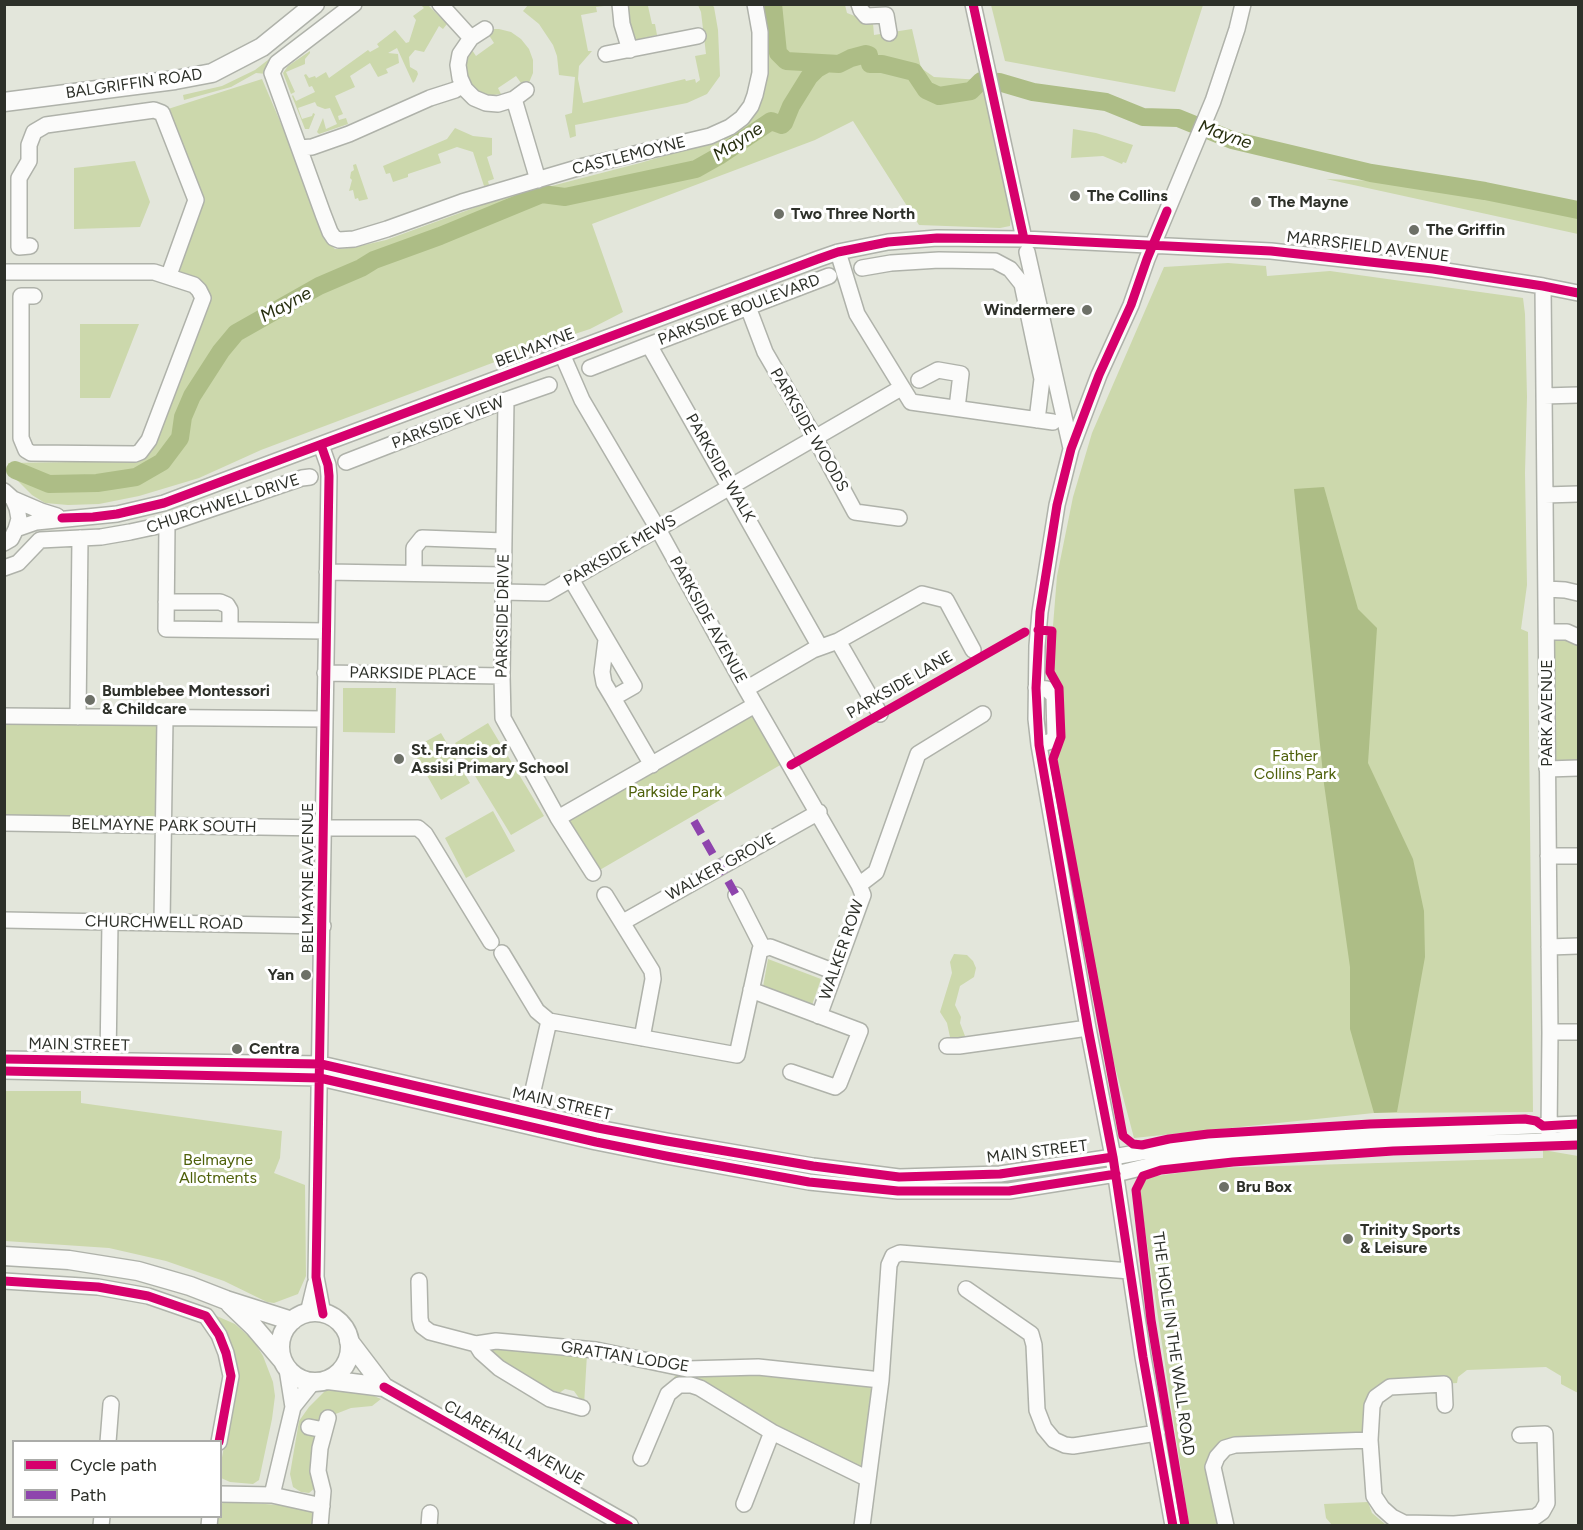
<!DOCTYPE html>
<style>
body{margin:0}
#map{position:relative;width:1583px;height:1530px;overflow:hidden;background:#e3e6db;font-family:Figtree,sans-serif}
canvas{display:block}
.frame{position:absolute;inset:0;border:6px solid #2d3029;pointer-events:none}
.legend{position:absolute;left:12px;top:1440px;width:210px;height:78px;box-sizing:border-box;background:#fff;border:2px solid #abaca9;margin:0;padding:8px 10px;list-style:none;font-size:18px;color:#2d3029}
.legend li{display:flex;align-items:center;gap:12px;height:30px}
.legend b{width:30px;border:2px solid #abaca9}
</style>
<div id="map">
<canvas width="1583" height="1530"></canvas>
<div class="frame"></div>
<ul class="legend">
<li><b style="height:8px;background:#d6006c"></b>Cycle path</li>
<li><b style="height:8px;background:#8e44ad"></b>Path</li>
</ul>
</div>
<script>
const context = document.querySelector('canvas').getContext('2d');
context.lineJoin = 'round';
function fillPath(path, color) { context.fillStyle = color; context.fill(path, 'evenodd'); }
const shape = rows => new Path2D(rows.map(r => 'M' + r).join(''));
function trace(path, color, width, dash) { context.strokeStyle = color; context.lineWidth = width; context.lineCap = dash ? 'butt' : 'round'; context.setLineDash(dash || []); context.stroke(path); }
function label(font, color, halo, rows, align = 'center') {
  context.font = font + ' Figtree,sans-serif'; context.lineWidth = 6; context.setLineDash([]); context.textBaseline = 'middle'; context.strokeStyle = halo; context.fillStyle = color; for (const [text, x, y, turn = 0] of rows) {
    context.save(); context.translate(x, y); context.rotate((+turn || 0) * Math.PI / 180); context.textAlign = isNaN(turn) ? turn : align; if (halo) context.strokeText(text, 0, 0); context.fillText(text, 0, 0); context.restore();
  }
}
fillPath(shape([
 [339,5,347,5,267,74,256,73,231,87,184,100,183,95,222,86,255,70],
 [421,5,428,5,447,24,443,29,439,26,424,52,415,50,409,57,410,67,417,71,418,74,415,81,413,83,397,48,388,53,398,54,399,63,386,69,388,73,378,77,370,63,350,76,355,87,335,96,343,114,338,116,339,120,346,118,348,124,319,134,317,132,323,118,326,129,337,124,330,108,325,109,317,106,315,102,298,108,302,119,312,116,313,113,315,114,309,129,305,129,292,96,293,95,296,101,315,92,312,86,309,87,304,75,306,74,309,78,315,76,316,78,326,72,329,78,368,50,370,52,379,47,377,44,395,30,406,43,409,42,416,20,413,16,424,8],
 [528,5,612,5,596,7,597,12,581,15,588,51,592,51,579,66,578,79,583,103,685,79,686,81,695,79,696,83,700,80,695,56,706,54,701,12,698,5,694,5,712,5,714,7,718,30,720,76,707,94,687,103,575,125,576,136,570,138,565,115,572,113,575,77,559,75,557,56,553,45,539,24,523,11],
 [626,5,651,5,648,6,652,24,655,24,657,35,635,40,632,38],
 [763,5,845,5,847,13,873,23,874,35,912,29,921,68,934,77,981,80,1011,215,1010,226,1000,228,919,225,853,121,815,140,592,224,623,312,590,329,532,348,261,450,199,478,139,496,99,504,68,505,45,503,32,495,12,475,8,463,138,461,151,452,207,311,207,293,179,273,202,206,168,109,262,79,294,154,324,238,335,249,351,248,386,240,490,202,640,163,729,137,758,110,765,84,768,63,766,13],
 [991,5,991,4,1203,5,1175,92,1005,61],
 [485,29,499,29,511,32,521,39,529,49,533,60,533,73,526,90,516,76,498,88,501,94,486,96,474,91,465,75,466,62,472,50,476,56,494,43],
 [310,51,310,53,305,59,305,64,286,72,295,92,291,94,283,73,288,66],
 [455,128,473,136,492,138,492,155,487,157,494,179,488,181,489,185,484,186,473,152,457,147,438,154,441,163,408,174,408,177,393,182,390,173,386,174,383,166,447,139],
 [1073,129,1096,133,1133,145,1126,163,1123,162,1122,164,1103,156,1071,158],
 [135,161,150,202,140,227,74,229,74,168],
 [356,164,368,199,359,201,358,198,355,199,353,190,349,191,352,180,350,178,351,172,354,170,353,165],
 [1326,179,1377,181,1567,209,1578,212,1578,234],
 [1228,263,1266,266,1267,276,1330,271,1523,298,1525,314,1527,397,1525,473,1527,585,1521,629,1528,632,1533,1112,1374,1113,1134,1138,1097,999,1053,759,1061,737,1059,688,1050,672,1050,663,1057,576,1073,497,1092,433,1164,267],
 [80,324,139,324,110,398,80,398],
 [1555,630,1578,643,1578,763,1555,761],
 [343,688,396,688,395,733,343,732],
 [752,713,782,764,598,871,568,820],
 [5,722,160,724,162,819,5,817],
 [488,723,544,816,511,835,455,743],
 [441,733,470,783,441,800,412,749],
 [493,811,515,851,466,878,445,838],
 [954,954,967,955,973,961,976,968,974,977,960,986,955,1005,961,1017,960,1023,965,1036,963,1042,956,1041,950,1037,947,1023,940,1012,952,973,950,962],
 [768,959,821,979,812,1005,763,987],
 [4,1091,81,1091,81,1103,282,1131,280,1158,274,1173,305,1185,306,1276,298,1294,274,1303,267,1302,224,1281,166,1261,109,1248,5,1241],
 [1543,1150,1578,1156,1578,1393,1561,1384,1561,1376,1546,1367,1467,1370,1458,1377,1457,1383,1394,1387,1368,1406,1366,1436,1219,1444,1220,1525,1189,1525,1141,1203,1140,1184,1150,1177,1213,1168,1543,1158],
 [212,1314,235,1324,254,1341,263,1356,273,1382,275,1396,272,1419,259,1480,253,1484,230,1482,221,1478,221,1463,233,1396],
 [496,1346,587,1354,584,1405,574,1391,565,1389,555,1396,489,1355],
 [687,1372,760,1372,874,1387,864,1465,861,1469,854,1469,726,1399,668,1388,675,1376],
 [344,1387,367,1393,381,1399,372,1406,351,1408,333,1415,324,1413,317,1422,308,1421,306,1434,316,1437,316,1487,309,1493,301,1492,293,1487,290,1474,299,1421,309,1407,326,1390],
 [224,1501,306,1507,315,1512,316,1526,216,1526,217,1517,220,1516,221,1505],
 [1368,1502,1372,1513,1385,1524,1384,1525,1332,1525,1326,1518,1324,1504]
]), '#ccd8ac');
fillPath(shape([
 [1324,487,1358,609,1377,628,1368,763,1413,859,1424,911,1425,957,1397,1112,1374,1113,1350,1029,1350,967,1324,784,1294,489]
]), '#adbd86');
trace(shape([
 [773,4,778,53,786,61,839,64,851,58,866,54,869,55,870,64,882,64,914,72,926,90,939,96,971,91,981,81,999,82,1033,92,1106,102,1143,117,1178,118,1232,140,1371,173,1485,191,1578,210],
 [15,470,49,484,97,483,136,477,162,462,180,438,183,417,192,396,221,351,236,333,319,286,361,268,374,260,440,236,542,194,565,197,696,169,719,156,771,121,782,125,784,123,791,106,809,77,817,69,826,64]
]), '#adbd86', 18);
const minor = shape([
 [354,4,277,63,272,73,323,214,330,232,334,238,339,240,354,239,387,229,462,202,584,166,710,136,730,127,742,118,751,106,755,95,760,73,760,32,755,4],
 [440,4,471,38],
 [620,4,622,24,630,50],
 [859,4,861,10,866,16,886,15,889,33],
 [973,4,1024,239],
 [485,29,471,38,460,54,458,65,460,78,465,89,474,98,486,103,498,104,514,99,526,90],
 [606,54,698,36],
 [514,99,538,180],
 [300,148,312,147,349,134,430,98,455,90,463,85],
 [30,246,19,247,19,178,29,161,29,145,34,132,46,125,154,110,162,113,196,200,169,275],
 [838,252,857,314,911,402,1053,422],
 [1027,252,1071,448],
 [862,268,891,263,939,260,995,261,1010,269,1022,284,1042,379,1037,420],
 [4,272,154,272,194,285,199,290,203,298,149,440,140,452,135,454,31,453,26,450,21,438,21,296,34,296],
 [1543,286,1550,1032,1549,1135],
 [748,307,765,352,815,438,855,512,899,518],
 [649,345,829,276],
 [562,354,582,400,658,529,746,689,859,885,863,895,819,1016],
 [590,368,649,345,820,647],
 [919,380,938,370,961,374,957,408],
 [1544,396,1578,395],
 [506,400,502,676,503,718,558,818,593,873],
 [321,445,328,465,329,476,316,1277,323,1314],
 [346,462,506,400,549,385],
 [4,491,13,499,17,508,19,519,16,529,11,539,4,543],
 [1545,495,1578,494],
 [13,499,41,511,57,516],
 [167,524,166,629,326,631],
 [16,529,36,522,117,514,164,503,818,259,838,252,888,242,937,238,1024,239,1271,251,1433,269,1543,286,1578,293],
 [4,568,18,563,40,540,101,537,130,532,167,524,302,478,310,477],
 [327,572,503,575],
 [414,573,414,548,422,538,504,541],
 [571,579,634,686,613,698,652,765],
 [1546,589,1565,590,1578,593],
 [503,592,547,593,901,388],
 [166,602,220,602,227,605,230,610,230,630],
 [1547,632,1567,632,1578,637],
 [606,640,602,672,604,683,613,698],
 [838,641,880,714],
 [325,673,502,676],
 [1036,688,1047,689,1054,696,1055,737,1051,741,1039,745],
 [746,689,813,650,838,641,922,594,946,600,973,650],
 [4,716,324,719],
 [78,717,80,538],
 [1547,769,1578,768],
 [558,818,755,705],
 [4,823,324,828,418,828,425,834,491,942],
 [1548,856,1578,856],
 [859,885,876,872,918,754,983,714],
 [605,895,652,971,653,979,642,1038],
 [736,895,763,948],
 [4,920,323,926],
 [623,922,819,812],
 [162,923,165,718],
 [1549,947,1578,946],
 [502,953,537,1011,549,1021,528,1112],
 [751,990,860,1031,839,1084,835,1087,791,1072],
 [549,1021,737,1055,760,950,770,947,835,972],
 [1550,1032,1578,1032],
 [947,1046,959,1046,1088,1028],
 [4,1059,321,1064,598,1128,667,1141,813,1166,899,1177,1000,1174,1113,1157,1187,1144,1287,1136,1578,1124],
 [108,1060,110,922],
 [4,1071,320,1078,596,1142,666,1156,809,1182,898,1191,1009,1191,1116,1174,1173,1160,1211,1155,1340,1147,1550,1141,1578,1138],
 [4,1281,98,1287,148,1296,206,1316,219,1335,226,1353,231,1376,219,1442],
 [419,1281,420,1319,422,1326,430,1332,476,1344,496,1341,596,1350,687,1369,758,1367,881,1380],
 [966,1289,1031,1334,1034,1345,1037,1410,1044,1428,1054,1440,1065,1445,1073,1446,1157,1433],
 [308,1313,315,1284],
 [476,1344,481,1352,499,1368,550,1399,582,1408],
 [1445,1405,1444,1384,1390,1387,1376,1397,1372,1406,1370,1440,1374,1496,1382,1508,1392,1517,1404,1523,1454,1524,1535,1517,1542,1512,1547,1503,1545,1434,1520,1435],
 [293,1407,313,1382],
 [309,1427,324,1430],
 [108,1442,111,1404],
 [641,1458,668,1394,679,1385,691,1385,700,1388,772,1432,868,1479],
 [220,1494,272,1495,322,1506],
 [272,1495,293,1407,287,1369],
 [744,1504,772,1432],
 [101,1526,102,1516],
 [209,1526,210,1516],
 [320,1526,323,1491,318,1471,320,1448,328,1418],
 [429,1526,430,1513],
 [862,1526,881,1380,889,1265,893,1256,900,1253,1130,1271],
 [1173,1526,1143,1357,1113,1157,1088,1028,1039,745,1036,719,1037,646,1040,612,1057,505,1071,449,1099,375,1131,305,1147,259,1213,101,1237,29,1243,4],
 [1226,1526,1213,1467,1217,1457,1225,1448,1235,1445,1370,1440]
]);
const major = shape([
 [4,102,175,80,212,73,262,47,315,4],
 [4,1256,69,1260,138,1271,190,1286,226,1300,292,1321],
 [230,1304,254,1327,282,1360],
 '280 1347a35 35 0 1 1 70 0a35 35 0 1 1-70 0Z',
 [349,1341,384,1387],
 [328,1380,384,1387,629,1526]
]);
trace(minor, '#afb2aa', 18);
trace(major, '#afb2aa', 21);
trace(minor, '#fbfbfa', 15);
trace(major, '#fbfbfa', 18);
trace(shape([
 [694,821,736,895]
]), '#8e44ad', 8, [15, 8]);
trace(shape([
 [973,4,1024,239],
 [1167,211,1147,259,1131,305,1099,375,1071,449,1057,505,1040,612,1036,688,1039,745,1088,1028,1113,1157,1143,1357,1173,1526],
 [321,445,328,465,329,476,316,1277,323,1314],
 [62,518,93,517,117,514,164,503,818,259,838,252,888,242,937,238,1024,239,1271,251,1433,269,1543,286,1578,293],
 [1038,630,1052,631,1050,672,1059,688,1061,737,1053,759,1123,1136,1133,1144,1142,1145,1169,1139,1208,1134,1370,1124,1525,1119,1536,1121,1543,1126,1578,1124],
 [791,765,1025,632],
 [4,1059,321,1064,598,1128,667,1141,813,1166,899,1177,1000,1174,1113,1157],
 [4,1071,320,1078,596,1142,666,1156,809,1182,898,1191,1009,1191,1116,1174],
 [4,1281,98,1287,148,1296,206,1316,219,1335,226,1353,231,1376,219,1442],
 [384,1387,629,1526],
 [1185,1526,1151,1320,1136,1190,1143,1176,1161,1170,1233,1162,1393,1151,1578,1145]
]), '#d6006c', 9);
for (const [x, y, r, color] of [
 [1075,196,6,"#6d7067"],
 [1256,202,6,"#6d7067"],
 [779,214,6,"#6d7067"],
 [1414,230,6,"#6d7067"],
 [1087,310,6,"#6d7067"],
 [90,700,6,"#6d7067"],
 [399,759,6,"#6d7067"],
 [306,975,6,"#6d7067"],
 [237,1049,6,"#6d7067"],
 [1224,1187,6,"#6d7067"],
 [1348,1239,6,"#6d7067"]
]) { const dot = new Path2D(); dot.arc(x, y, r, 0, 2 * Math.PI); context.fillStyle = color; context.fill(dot); trace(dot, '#fff', 2); }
label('16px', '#2d3029', '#fff', [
 ["BALGRIFFIN ROAD",134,84,-8],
 ["CASTLEMOYNE",629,156,-14],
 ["MARRSFIELD AVENUE",1368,247,7],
 ["PARKSIDE BOULEVARD",739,310,-21],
 ["BELMAYNE",535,348,-21],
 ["PARKSIDE VIEW",448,423,-21],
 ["PARKSIDE WOODS",809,430,60],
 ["PARKSIDE WALK",720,468,60],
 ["CHURCHWELL DRIVE",223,504,-18],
 ["PARKSIDE MEWS",620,551,-30],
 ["PARKSIDE DRIVE",503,616,-89],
 ["PARKSIDE AVENUE",708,620,61],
 ["PARKSIDE PLACE",413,674,1],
 ["PARKSIDE LANE",900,685,-30],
 ["PARK AVENUE",1547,713,-90],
 ["BELMAYNE PARK SOUTH",164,826,1],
 ["WALKER GROVE",721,867,-29],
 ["BELMAYNE AVENUE",308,878,-90],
 ["CHURCHWELL ROAD",164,923,1],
 ["WALKER ROW",842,950,-71],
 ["MAIN STREET",79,1045,1],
 ["MAIN STREET",562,1104,13],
 ["MAIN STREET",1037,1152,-7],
 ["THE HOLE IN THE WALL ROAD",1173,1344,82],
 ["GRATTAN LODGE",625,1357,9],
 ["CLAREHALL AVENUE",514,1443,29]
]);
label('bold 16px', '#2d3029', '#fff', [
 ["The Collins",1087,196],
 ["The Mayne",1268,202],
 ["Two Three North",791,214],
 ["The Griffin",1426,230],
 ["Windermere",1075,310,"right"],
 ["Bumblebee Montessori",102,691],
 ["& Childcare",102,709],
 ["St. Francis of",411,750],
 ["Assisi Primary School",411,768],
 ["Yan",294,975,"right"],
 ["Centra",249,1049],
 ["Bru Box",1236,1187],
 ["Trinity Sports",1360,1230],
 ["& Leisure",1360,1248]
], 'left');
label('16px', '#4e600a', '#fff', [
 ["Father",1295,756],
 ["Collins Park",1295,774],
 ["Parkside Park",675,792],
 ["Belmayne",218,1160],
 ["Allotments",218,1178]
]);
label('italic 18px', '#272f0f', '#fff', [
 ["Mayne",1225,135,19],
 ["Mayne",738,142,-33],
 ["Mayne",286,305,-28]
]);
</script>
